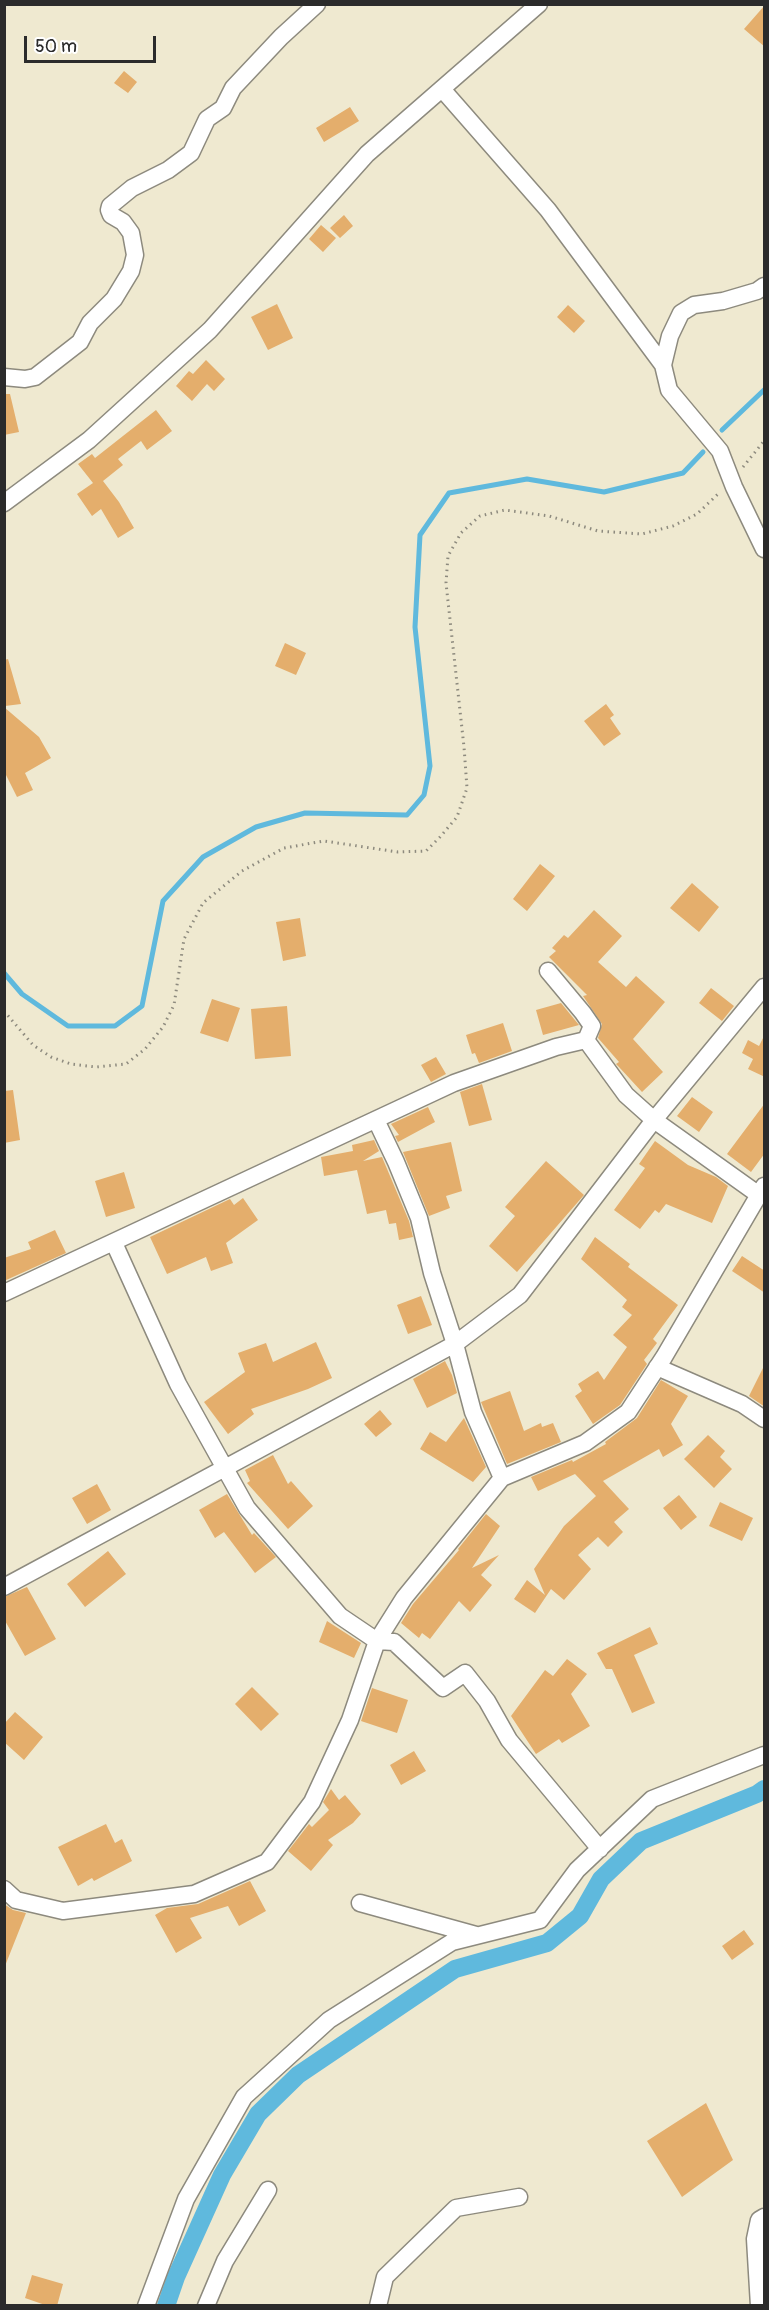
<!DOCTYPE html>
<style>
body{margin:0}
#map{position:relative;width:769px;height:2310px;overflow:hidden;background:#efe9d0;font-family:Pangolin,sans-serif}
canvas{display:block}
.frame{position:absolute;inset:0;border:6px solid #2b2b2b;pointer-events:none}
.scale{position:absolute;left:24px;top:36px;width:132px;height:27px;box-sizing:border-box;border:3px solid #2b2b2b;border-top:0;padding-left:8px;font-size:18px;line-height:21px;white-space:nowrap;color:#2b2b2b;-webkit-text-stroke:4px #fff;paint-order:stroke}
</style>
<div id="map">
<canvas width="769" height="2310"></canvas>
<div class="frame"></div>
<div class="scale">50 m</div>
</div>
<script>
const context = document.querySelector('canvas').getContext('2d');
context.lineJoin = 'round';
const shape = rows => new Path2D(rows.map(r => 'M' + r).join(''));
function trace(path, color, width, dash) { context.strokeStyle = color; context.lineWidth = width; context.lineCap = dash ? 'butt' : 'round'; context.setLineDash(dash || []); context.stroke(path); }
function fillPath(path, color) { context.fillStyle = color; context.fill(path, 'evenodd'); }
trace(shape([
 [722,430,764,390],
 [4,973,22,994,68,1026,115,1026,142,1006,163,901,203,857,256,827,305,813,407,815,424,795,430,766,415,627,420,535,449,493,527,479,604,492,683,473,703,452]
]), '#5fb9dd', 5);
trace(shape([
 [166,2306,176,2277,222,2175,258,2114,298,2075,455,1969,547,1943,580,1916,601,1879,641,1841,757,1794,764,1789]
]), '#5fb9dd', 18);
fillPath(shape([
 [765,5,765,47,744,29],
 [124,71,137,82,128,93,114,83],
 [350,107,359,121,324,142,316,128],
 [344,215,353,226,340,238,330,228],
 [321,225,336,238,323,252,309,239],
 [277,304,293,338,268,350,251,317],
 [568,305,585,321,574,333,557,317],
 [206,360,225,379,214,391,207,384,192,401,176,386,189,371,193,374],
 [4,394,10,394,19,432,4,435],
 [156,410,172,431,147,450,141,441,118,459,123,465,103,481,119,502,134,528,118,538,101,509,92,516,77,494,93,483,78,464,92,454,95,458],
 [285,643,306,653,296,675,275,666],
 [8,659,21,704,5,706,4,660],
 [606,704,614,715,610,718,621,734,604,746,584,721],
 [4,707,39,737,51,758,25,773,33,790,17,797,4,771],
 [540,864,555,876,527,911,513,899],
 [692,883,719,907,699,932,670,908],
 [594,910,622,936,598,962,626,987,636,976,665,1002,633,1039,663,1072,642,1092,619,1067,616,1064,619,1062,598,1038,602,1024,583,996,587,995,549,957,556,951,552,948,564,935,568,938],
 [300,918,306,956,283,961,276,922],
 [711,988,734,1006,722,1021,699,1003],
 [212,999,240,1008,228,1042,200,1033],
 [561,1003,579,1025,543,1035,536,1010],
 [287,1006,291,1056,255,1059,251,1009],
 [503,1023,512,1051,479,1063,475,1053,472,1054,466,1035],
 [765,1034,765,1077,748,1069,753,1059,742,1053,748,1040,759,1046],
 [436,1057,446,1074,431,1082,421,1065],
 [482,1084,492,1120,469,1126,460,1092],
 [13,1090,20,1140,4,1143,4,1091],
 [692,1097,713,1112,699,1132,677,1116],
 [765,1103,765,1153,751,1172,727,1154],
 [428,1107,435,1122,398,1142,395,1136,399,1135,391,1124],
 [374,1140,379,1151,363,1161,382,1157,409,1221,413,1237,399,1240,396,1223,389,1224,386,1210,367,1214,357,1170,324,1176,321,1157,353,1151,352,1145],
 [655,1141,688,1165,716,1177,728,1186,712,1223,666,1204,659,1213,655,1210,640,1229,614,1210,645,1168,639,1164],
 [451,1142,462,1191,446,1196,450,1208,429,1216,403,1152],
 [546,1161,584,1195,517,1272,489,1246,515,1216,505,1207],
 [124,1172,135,1208,106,1217,95,1181],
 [243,1198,258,1220,226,1243,233,1263,211,1271,206,1257,167,1274,150,1237,230,1199,234,1205],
 [55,1230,66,1253,4,1281,4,1258,31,1249,28,1242],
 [595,1237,630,1264,628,1267,678,1305,653,1339,657,1343,644,1360,647,1364,620,1405,593,1424,575,1396,582,1391,578,1384,598,1371,604,1380,627,1347,613,1335,632,1315,622,1307,627,1300,581,1259],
 [742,1256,765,1271,765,1293,732,1271],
 [421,1296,432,1325,408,1334,397,1305],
 [316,1342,332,1378,308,1389,251,1409,254,1414,228,1434,204,1402,245,1372,238,1353,266,1343,273,1362],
 [445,1361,452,1375,457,1393,427,1408,413,1379],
 [765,1364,765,1407,749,1396],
 [661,1380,688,1396,671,1424,683,1445,663,1457,659,1449,603,1481,629,1509,614,1522,623,1532,608,1547,598,1537,578,1555,591,1569,564,1600,551,1589,535,1613,514,1599,527,1580,545,1595,534,1569,564,1526,596,1496,575,1474,538,1491,531,1477,572,1460,573,1462,606,1444,605,1442,637,1418],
 [510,1391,524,1431,541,1423,542,1427,553,1423,561,1442,507,1464,481,1402],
 [380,1410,392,1424,376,1437,364,1424],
 [464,1418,486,1467,473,1482,420,1449,430,1432,446,1442],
 [708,1435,725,1451,720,1457,732,1469,714,1488,684,1459],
 [273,1455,288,1484,291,1481,313,1506,288,1529,247,1483,250,1481,245,1470],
 [97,1484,111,1510,87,1524,72,1498],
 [227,1494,252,1535,254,1533,276,1557,255,1573,224,1532,215,1538,199,1510],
 [679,1495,697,1517,681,1530,663,1508],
 [720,1502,753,1518,742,1541,709,1526],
 [486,1514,500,1526,472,1568,499,1555,481,1575,492,1585,470,1612,459,1601,430,1639,422,1633,419,1638,401,1623,413,1604,459,1550,458,1549],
 [108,1551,126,1574,85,1607,67,1584],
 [27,1587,56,1639,25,1656,4,1619,4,1597],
 [327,1621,361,1643,354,1658,319,1642],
 [650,1627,658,1644,634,1655,655,1703,632,1713,612,1669,606,1669,597,1653],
 [567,1659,587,1674,571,1694,590,1726,562,1743,559,1739,536,1754,511,1716,545,1670,553,1676],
 [252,1687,279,1714,261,1731,235,1704],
 [372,1688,408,1700,397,1733,361,1721],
 [15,1712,43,1737,24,1760,4,1742,4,1724],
 [414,1751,426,1771,401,1785,390,1765],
 [331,1789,339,1800,345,1795,361,1814,353,1823,328,1840,333,1845,311,1871,288,1851,309,1824,312,1827,329,1810,323,1802],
 [106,1824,115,1843,122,1839,132,1861,94,1881,92,1878,78,1886,58,1847],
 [250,1881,266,1911,239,1926,228,1906,190,1918,202,1938,176,1953,155,1915,167,1908,198,1904],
 [4,1904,13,1910,26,1913,5,1966],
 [744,1930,754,1944,732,1960,722,1946],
 [706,2103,733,2160,682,2197,647,2141],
 [32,2275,63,2284,57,2306,48,2306,25,2298]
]), '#e4ae6c');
const street = shape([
 [442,89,548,210,663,365],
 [764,286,757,291,723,301,694,305,681,313,670,336,663,365,669,390,720,451,734,487,764,549],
 [4,377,25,379,35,377,80,342,90,323,114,299,131,271,135,255,131,233,123,222,111,215,109,210,110,206,132,188,168,170,191,153,207,119,223,108,233,88,281,37,317,4],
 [4,503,89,440,210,330,367,154,539,4],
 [548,971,583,1013,592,1026,586,1040,626,1095,654,1120,759,1195],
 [376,1120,396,1162,419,1218,432,1273,455,1344,473,1412,502,1478],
 [114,1243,178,1384,247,1508,340,1616,377,1641,394,1642,443,1688,465,1673,487,1701,509,1740,600,1849],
 [4,1293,454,1083,556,1047,586,1040],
 [657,1367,742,1404,764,1419],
 [4,1587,455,1344,520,1295,654,1120,764,987],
 [4,1889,16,1900,63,1911,194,1894,267,1862,312,1802,350,1720,377,1641,404,1598,502,1478,585,1443,628,1412,664,1357,764,1186],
 [360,1903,476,1935],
 [146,2306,186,2199,244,2097,329,2020,452,1942,540,1920,577,1870,652,1799,764,1755],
 [206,2306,225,2261,268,2190],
 [378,2306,385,2277,456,2208,519,2197],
 [759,2306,755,2239,759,2220,764,2217]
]);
trace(street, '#8d8a7e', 19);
trace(shape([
 [743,467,764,441],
 [4,1011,33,1045,51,1057,71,1064,96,1067,126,1064,145,1049,163,1027,174,1005,184,939,203,903,242,871,284,848,324,841,398,852,426,851,440,837,457,817,467,788,464,747,446,583,448,556,461,533,480,516,505,510,549,516,598,531,642,534,673,526,697,514,718,494]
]), '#8d8a7e', 3, [1.5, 4.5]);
trace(street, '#fff', 16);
</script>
